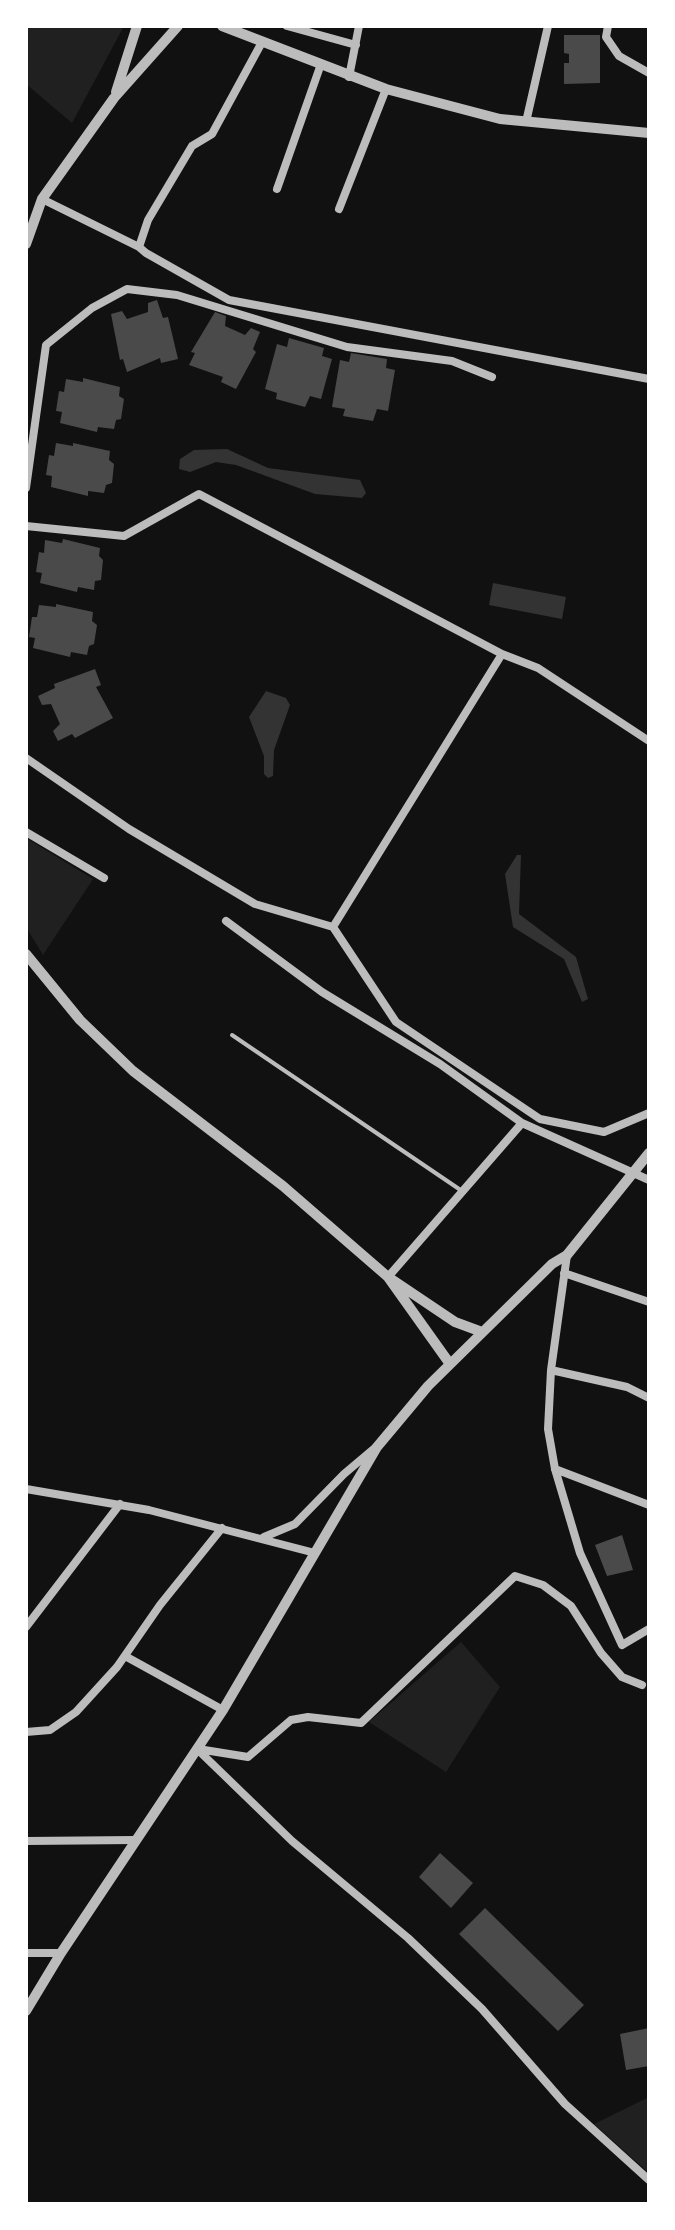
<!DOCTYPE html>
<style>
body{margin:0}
#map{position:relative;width:675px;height:2230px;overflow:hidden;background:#111;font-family:"Exo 2",sans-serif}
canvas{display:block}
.frame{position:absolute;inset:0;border:28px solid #fff;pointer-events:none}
</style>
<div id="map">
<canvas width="675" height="2230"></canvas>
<div class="frame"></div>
</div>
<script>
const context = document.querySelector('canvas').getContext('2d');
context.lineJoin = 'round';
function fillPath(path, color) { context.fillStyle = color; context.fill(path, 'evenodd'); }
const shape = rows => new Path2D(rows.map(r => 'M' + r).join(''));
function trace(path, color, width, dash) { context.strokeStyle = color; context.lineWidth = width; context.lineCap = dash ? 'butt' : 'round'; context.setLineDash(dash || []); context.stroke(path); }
fillPath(shape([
 [26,26,124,26,72,123,26,84],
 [26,838,93,879,43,955,26,927],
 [461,1642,500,1687,446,1772,369,1722],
 [649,2097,649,2173,594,2124]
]), '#202020');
fillPath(shape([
 [227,449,268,468,360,480,366,493,362,498,315,494,236,465,216,462,190,472,179,469,180,459,194,450],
 [493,583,566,597,562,619,489,605],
 [266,691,286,698,290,705,274,750,273,776,268,778,264,774,264,756,249,717],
 [517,855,521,855,519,914,576,957,588,999,582,1002,564,959,513,927,505,874]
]), '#333');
fillPath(shape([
 [564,35,600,35,600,83,564,84,564,63,569,63,569,54,564,53],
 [157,300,163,318,168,317,178,359,161,363,160,358,127,372,123,359,120,360,111,314,122,311,127,319,148,312,148,303],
 [215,312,226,316,225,326,245,335,251,328,260,332,253,349,256,352,236,389,221,382,223,377,189,365,195,353,191,352],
 [289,338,324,348,322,356,332,359,321,399,310,396,305,407,276,399,277,393,265,389,277,344,287,347],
 [351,353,387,359,386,368,395,370,388,411,377,409,373,421,343,416,345,409,332,407,340,360,349,362],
 [83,378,120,387,119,396,124,399,121,419,116,420,114,429,98,427,97,432,60,423,62,412,56,411,59,391,64,392,66,379,83,382],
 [56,443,73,446,73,443,110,451,109,460,114,464,112,483,106,485,104,493,88,491,88,496,51,487,52,476,46,475,49,455,54,456],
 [63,539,100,548,99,556,103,560,101,580,95,581,94,590,78,587,77,592,40,583,42,573,36,572,39,552,44,553,45,540,62,543],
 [56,604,93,612,92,621,97,625,94,644,89,646,87,655,71,652,70,657,33,648,35,638,29,637,32,617,37,617,39,605,56,607],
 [95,669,101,685,96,687,113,718,75,738,72,734,58,741,53,731,60,724,51,704,42,705,38,696,55,688,54,684],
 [622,1535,633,1570,607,1576,595,1545],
 [440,1853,473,1883,451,1908,419,1877],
 [485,1908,584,2005,558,2031,459,1934],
 [649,2028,649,2066,626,2070,620,2034]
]), '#4a4a4a');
trace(shape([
 [232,1035,462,1191]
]), '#bcbcbc', 4);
trace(shape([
 [287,26,356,45],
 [608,26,606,37,619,56,649,73],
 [261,44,212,134,192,146,148,220,139,247,146,253,229,300,649,379],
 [349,77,359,26],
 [526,122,548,26],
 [277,189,321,64],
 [42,199,139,247],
 [339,209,386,89],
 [26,488,46,345,92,308,127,289,177,295,347,347,452,361,492,377],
 [26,526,124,536,199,494,502,654],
 [26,758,129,829,255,904,333,927,396,1022,540,1119,604,1132,649,1113],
 [26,832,104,878],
 [226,921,322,992,440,1064,522,1123,649,1180],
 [333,927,502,654,538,668,649,741],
 [567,1255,551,1370,548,1429,555,1469,580,1553,622,1645,649,1629],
 [564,1273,649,1302],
 [388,1277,522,1123],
 [551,1370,627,1387,649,1398],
 [555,1469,649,1505],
 [26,1489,149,1510,315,1553],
 [264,1537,295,1524,344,1474,376,1447],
 [26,1627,120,1504],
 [125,1656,223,1710],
 [26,1732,50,1730,76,1712,117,1667,160,1605,222,1528],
 [197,1749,292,1841,408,1938,482,2009,565,2104,649,2180],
 [198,1749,248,1757,291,1720,308,1717,361,1723,515,1576,543,1585,571,1606,601,1653,622,1677,642,1685],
 [26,1841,135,1840],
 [26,1953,61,1953]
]), '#bcbcbc', 8);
trace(shape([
 [222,26,386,89,500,119,649,133],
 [116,92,137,26],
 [26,244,42,199,114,98,178,26],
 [26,954,80,1020,133,1071,283,1186,388,1277],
 [450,1364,388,1277,455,1322,482,1332],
 [26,2011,61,1953,223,1710,377,1447,428,1386,552,1264,567,1255,649,1153]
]), '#bcbcbc', 10);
</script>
